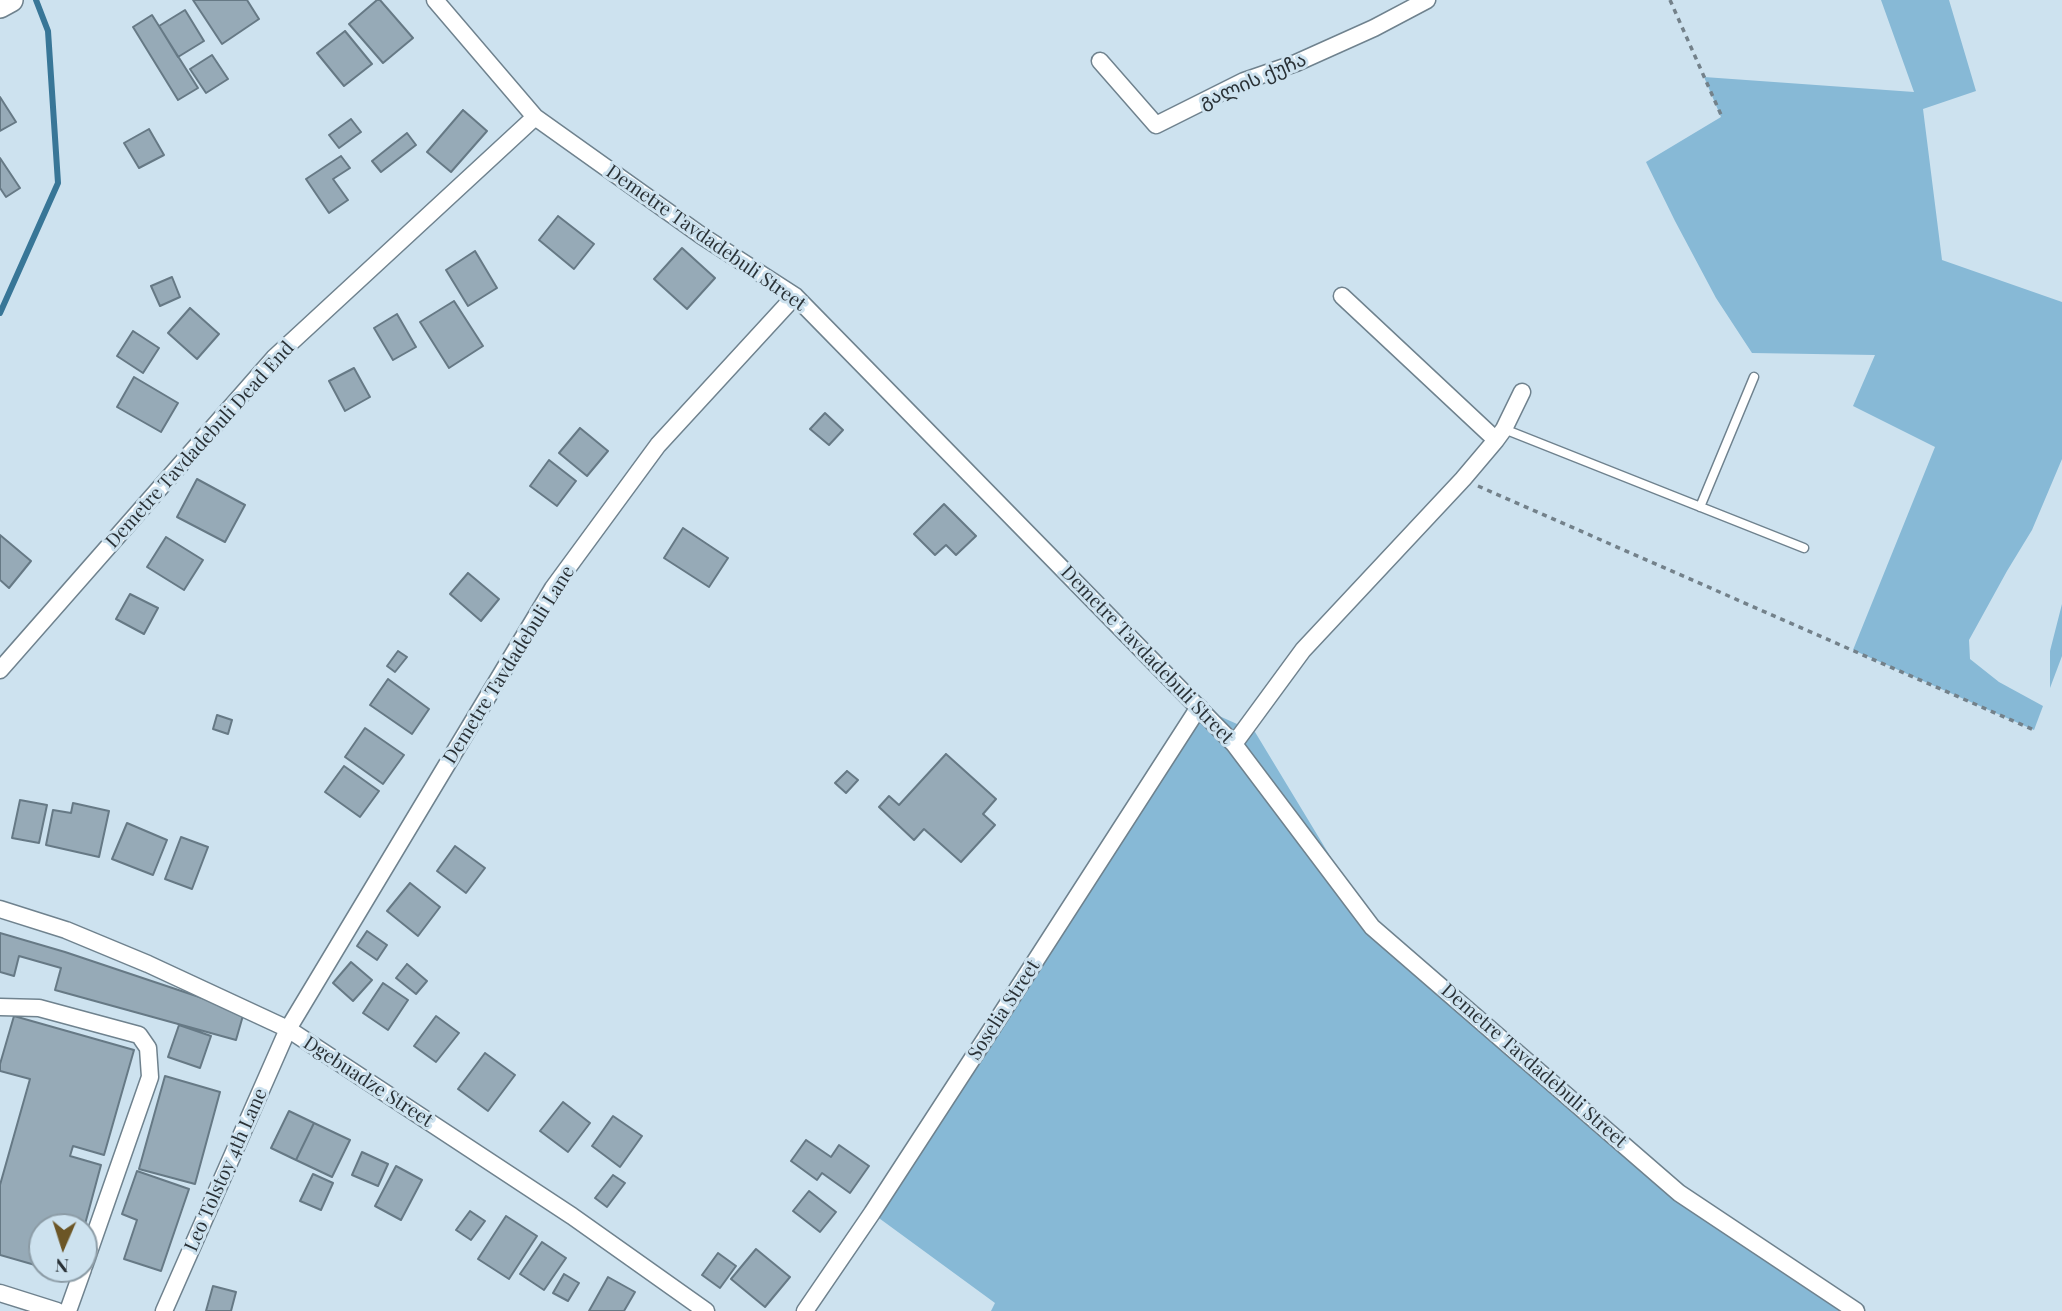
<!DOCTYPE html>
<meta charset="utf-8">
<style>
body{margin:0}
#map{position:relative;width:2062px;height:1311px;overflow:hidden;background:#cde2ef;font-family:"Playfair Display",serif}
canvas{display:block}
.north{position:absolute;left:28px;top:1213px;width:70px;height:70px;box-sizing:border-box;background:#cde2ef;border:2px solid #8b9ba5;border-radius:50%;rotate:183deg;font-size:19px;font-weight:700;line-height:28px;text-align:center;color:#293136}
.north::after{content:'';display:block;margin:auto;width:24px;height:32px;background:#6c5626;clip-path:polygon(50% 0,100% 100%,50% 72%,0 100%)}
</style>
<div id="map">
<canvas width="2062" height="1311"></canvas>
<div class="north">N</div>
</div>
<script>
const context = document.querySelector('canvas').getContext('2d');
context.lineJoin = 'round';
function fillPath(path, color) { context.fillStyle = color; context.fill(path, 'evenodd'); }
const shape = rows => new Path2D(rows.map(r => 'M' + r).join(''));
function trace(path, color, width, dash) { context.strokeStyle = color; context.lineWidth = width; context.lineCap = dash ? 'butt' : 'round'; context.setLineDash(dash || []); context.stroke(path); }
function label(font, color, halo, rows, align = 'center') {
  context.font = font + ' "Playfair Display","Noto Sans Georgian",serif'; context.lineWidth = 6; context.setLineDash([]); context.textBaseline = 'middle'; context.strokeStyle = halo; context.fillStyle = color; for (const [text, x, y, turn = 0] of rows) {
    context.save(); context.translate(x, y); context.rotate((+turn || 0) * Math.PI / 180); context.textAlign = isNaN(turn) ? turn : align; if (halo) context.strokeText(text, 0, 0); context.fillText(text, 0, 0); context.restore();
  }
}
fillPath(shape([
 [1881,0,1949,0,1976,91,1923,109,1942,260,2062,302,2062,459,2032,530,2007,571,1969,640,1970,659,1999,682,2043,706,2034,730,1853,650,1935,447,1853,406,1875,355,1752,353,1716,298,1675,221,1646,162,1721,117,1704,77,1914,92],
 [2062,604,2062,656,2050,688,2050,651],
 [1199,707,1255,732,1373,927,1679,1193,1856,1311,991,1311,995,1303,872,1213]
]), '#87b9d6');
trace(shape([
 [0,313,58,183,48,31,36,0]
]), '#387697', 6);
const building = shape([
 [193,0,247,0,259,19,222,44,193,0],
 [377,0,380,0,413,38,383,63,349,24,377,0],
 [185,10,204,41,178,57,159,26,185,10],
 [152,15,198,88,178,100,133,27,152,15],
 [345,31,372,64,344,86,317,53,345,31],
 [212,55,228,79,206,93,190,69,212,55],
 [0,97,16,122,0,131,0,97],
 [463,110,487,131,451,172,427,152,463,110],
 [351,119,361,132,339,148,329,135,351,119],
 [149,129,164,155,139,168,124,143,149,129],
 [407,133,416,145,381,172,372,161,407,133],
 [341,156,350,168,333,179,348,200,329,213,306,179,341,156],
 [0,158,20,188,6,197,0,188,0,158],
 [558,216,594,244,574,269,539,240,558,216],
 [682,248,715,278,687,309,654,279,682,248],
 [475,251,497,288,468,306,446,270,475,251],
 [172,277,180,297,160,306,151,286,172,277],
 [454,301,483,346,449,368,420,322,454,301],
 [190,308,219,334,197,359,168,333,190,308],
 [397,314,416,347,393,360,374,328,397,314],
 [133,331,159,348,143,373,117,356,133,331],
 [354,368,370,397,345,411,329,381,354,368],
 [134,377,178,403,161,432,117,407,134,377],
 [825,413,843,430,829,445,810,429,825,413],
 [580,428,608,451,587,476,559,453,580,428],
 [549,460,576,481,557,506,530,486,549,460],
 [197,479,245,505,225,542,177,517,197,479],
 [944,504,976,536,956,555,946,545,935,555,914,534,944,504],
 [683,528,728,558,709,587,664,558,683,528],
 [0,535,31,561,9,588,0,580,0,535],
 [166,537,203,560,184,590,147,567,166,537],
 [468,573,499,599,481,621,450,594,468,573],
 [130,594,158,608,144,634,116,619,130,594],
 [398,651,407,657,395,672,387,666,398,651],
 [388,679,429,709,412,734,370,705,388,679],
 [217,715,232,720,228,734,213,729,217,715],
 [365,728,404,755,383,784,345,757,365,728],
 [946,754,996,799,983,814,995,825,961,862,924,829,914,840,879,807,889,796,899,805,946,754],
 [344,766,379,791,360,817,325,792,344,766],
 [847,771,858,780,846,793,835,783,847,771],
 [20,800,47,805,39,843,12,838,20,800],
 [73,803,109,811,99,857,46,845,53,810,71,813,73,803],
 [127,823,167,840,153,875,112,859,127,823],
 [181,837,208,847,192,889,165,879,181,837],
 [455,846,485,868,466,893,437,871,455,846],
 [410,883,440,907,418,936,387,911,410,883],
 [367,931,387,945,377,960,357,946,367,931],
 [0,933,65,952,244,1012,236,1040,55,990,61,968,19,956,14,976,0,972,0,933],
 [351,962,372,980,353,1001,333,983,351,962],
 [407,964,427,981,416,994,396,978,407,964],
 [383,983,408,1000,388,1030,363,1013,383,983],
 [14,1016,134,1050,104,1155,73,1146,70,1156,101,1165,84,1228,42,1227,42,1267,0,1255,0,1185,30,1079,0,1071,0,1064,14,1016],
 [436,1016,459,1033,436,1062,414,1046,436,1016],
 [179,1025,211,1036,200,1068,168,1057,179,1025],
 [485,1053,515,1075,488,1111,458,1089,485,1053],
 [165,1076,220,1092,195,1184,139,1169,165,1076],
 [563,1102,590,1123,568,1152,540,1131,563,1102],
 [289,1111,314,1123,296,1160,271,1148,289,1111],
 [613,1116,642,1136,620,1167,592,1146,613,1116],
 [314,1123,350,1140,332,1177,296,1160,314,1123],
 [806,1140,831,1157,839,1145,869,1166,850,1193,822,1173,817,1180,791,1161,806,1140],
 [362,1152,388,1164,378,1186,352,1175,362,1152],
 [396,1166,422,1180,401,1220,375,1206,396,1166],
 [137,1171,189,1189,161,1271,124,1259,137,1220,122,1214,137,1171],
 [313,1174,333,1183,321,1210,300,1201,313,1174],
 [613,1175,625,1183,607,1207,595,1198,613,1175],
 [809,1191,836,1212,820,1232,793,1211,809,1191],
 [470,1211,485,1221,471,1240,456,1230,470,1211],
 [506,1216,537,1236,509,1279,478,1259,506,1216],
 [542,1242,566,1258,544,1290,520,1274,542,1242],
 [756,1249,790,1277,765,1307,731,1279,756,1249],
 [718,1253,736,1266,720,1288,702,1275,718,1253],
 [564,1274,579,1283,568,1301,553,1293,564,1274],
 [608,1277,635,1292,624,1311,589,1311,608,1277],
 [213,1286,236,1292,231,1311,206,1311,213,1286]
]);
fillPath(building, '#96aab7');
trace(building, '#667985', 2);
const service = shape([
 [1504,429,1804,548],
 [1700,507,1754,377]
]);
const minor = shape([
 [435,0,535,117,702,236,795,296,1234,744,1372,927,1679,1193,1856,1311],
 [1100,61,1156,125,1244,81,1296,63,1374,28,1427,0],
 [1342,296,1496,440],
 [0,670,274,358,535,117],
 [1234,744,1303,650,1463,479,1496,440,1504,429,1522,392],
 [0,909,66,930,148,964,288,1029,572,1216,706,1311],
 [0,1007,39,1008,139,1035,148,1048,150,1077,84,1266],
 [0,1293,57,1311],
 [68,1311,83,1269],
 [164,1311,288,1029,553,588,658,445,795,296],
 [805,1311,872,1213,989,1033,1199,707]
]);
const secondary = shape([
 [0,6,11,0]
]);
trace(service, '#6f828e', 11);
trace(minor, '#6f828e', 19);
trace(secondary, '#6f828e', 26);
trace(shape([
 [1670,0,1722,117],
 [1478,486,2034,730]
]), '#73818a', 3.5, [5, 5]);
trace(service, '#fff', 8);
trace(minor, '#fff', 16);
trace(secondary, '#fff', 23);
label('19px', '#293136', '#cde2ef', [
 ["გალის ქუჩა",1253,81,-23],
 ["Demetre Tavdadebuli Street",706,238,35],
 ["Demetre Tavdadebuli Dead End",200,445,-48],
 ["Demetre Tavdadebuli Street",1147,655,46],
 ["Demetre Tavdadebuli Lane",509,665,-58],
 ["Soselia Street",1004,1010,-57],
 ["Demetre Tavdadebuli Street",1534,1066,41],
 ["Dgebuadze Street",368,1082,33],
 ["Leo Tolstoy 4th Lane",226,1170,-66]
]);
</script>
